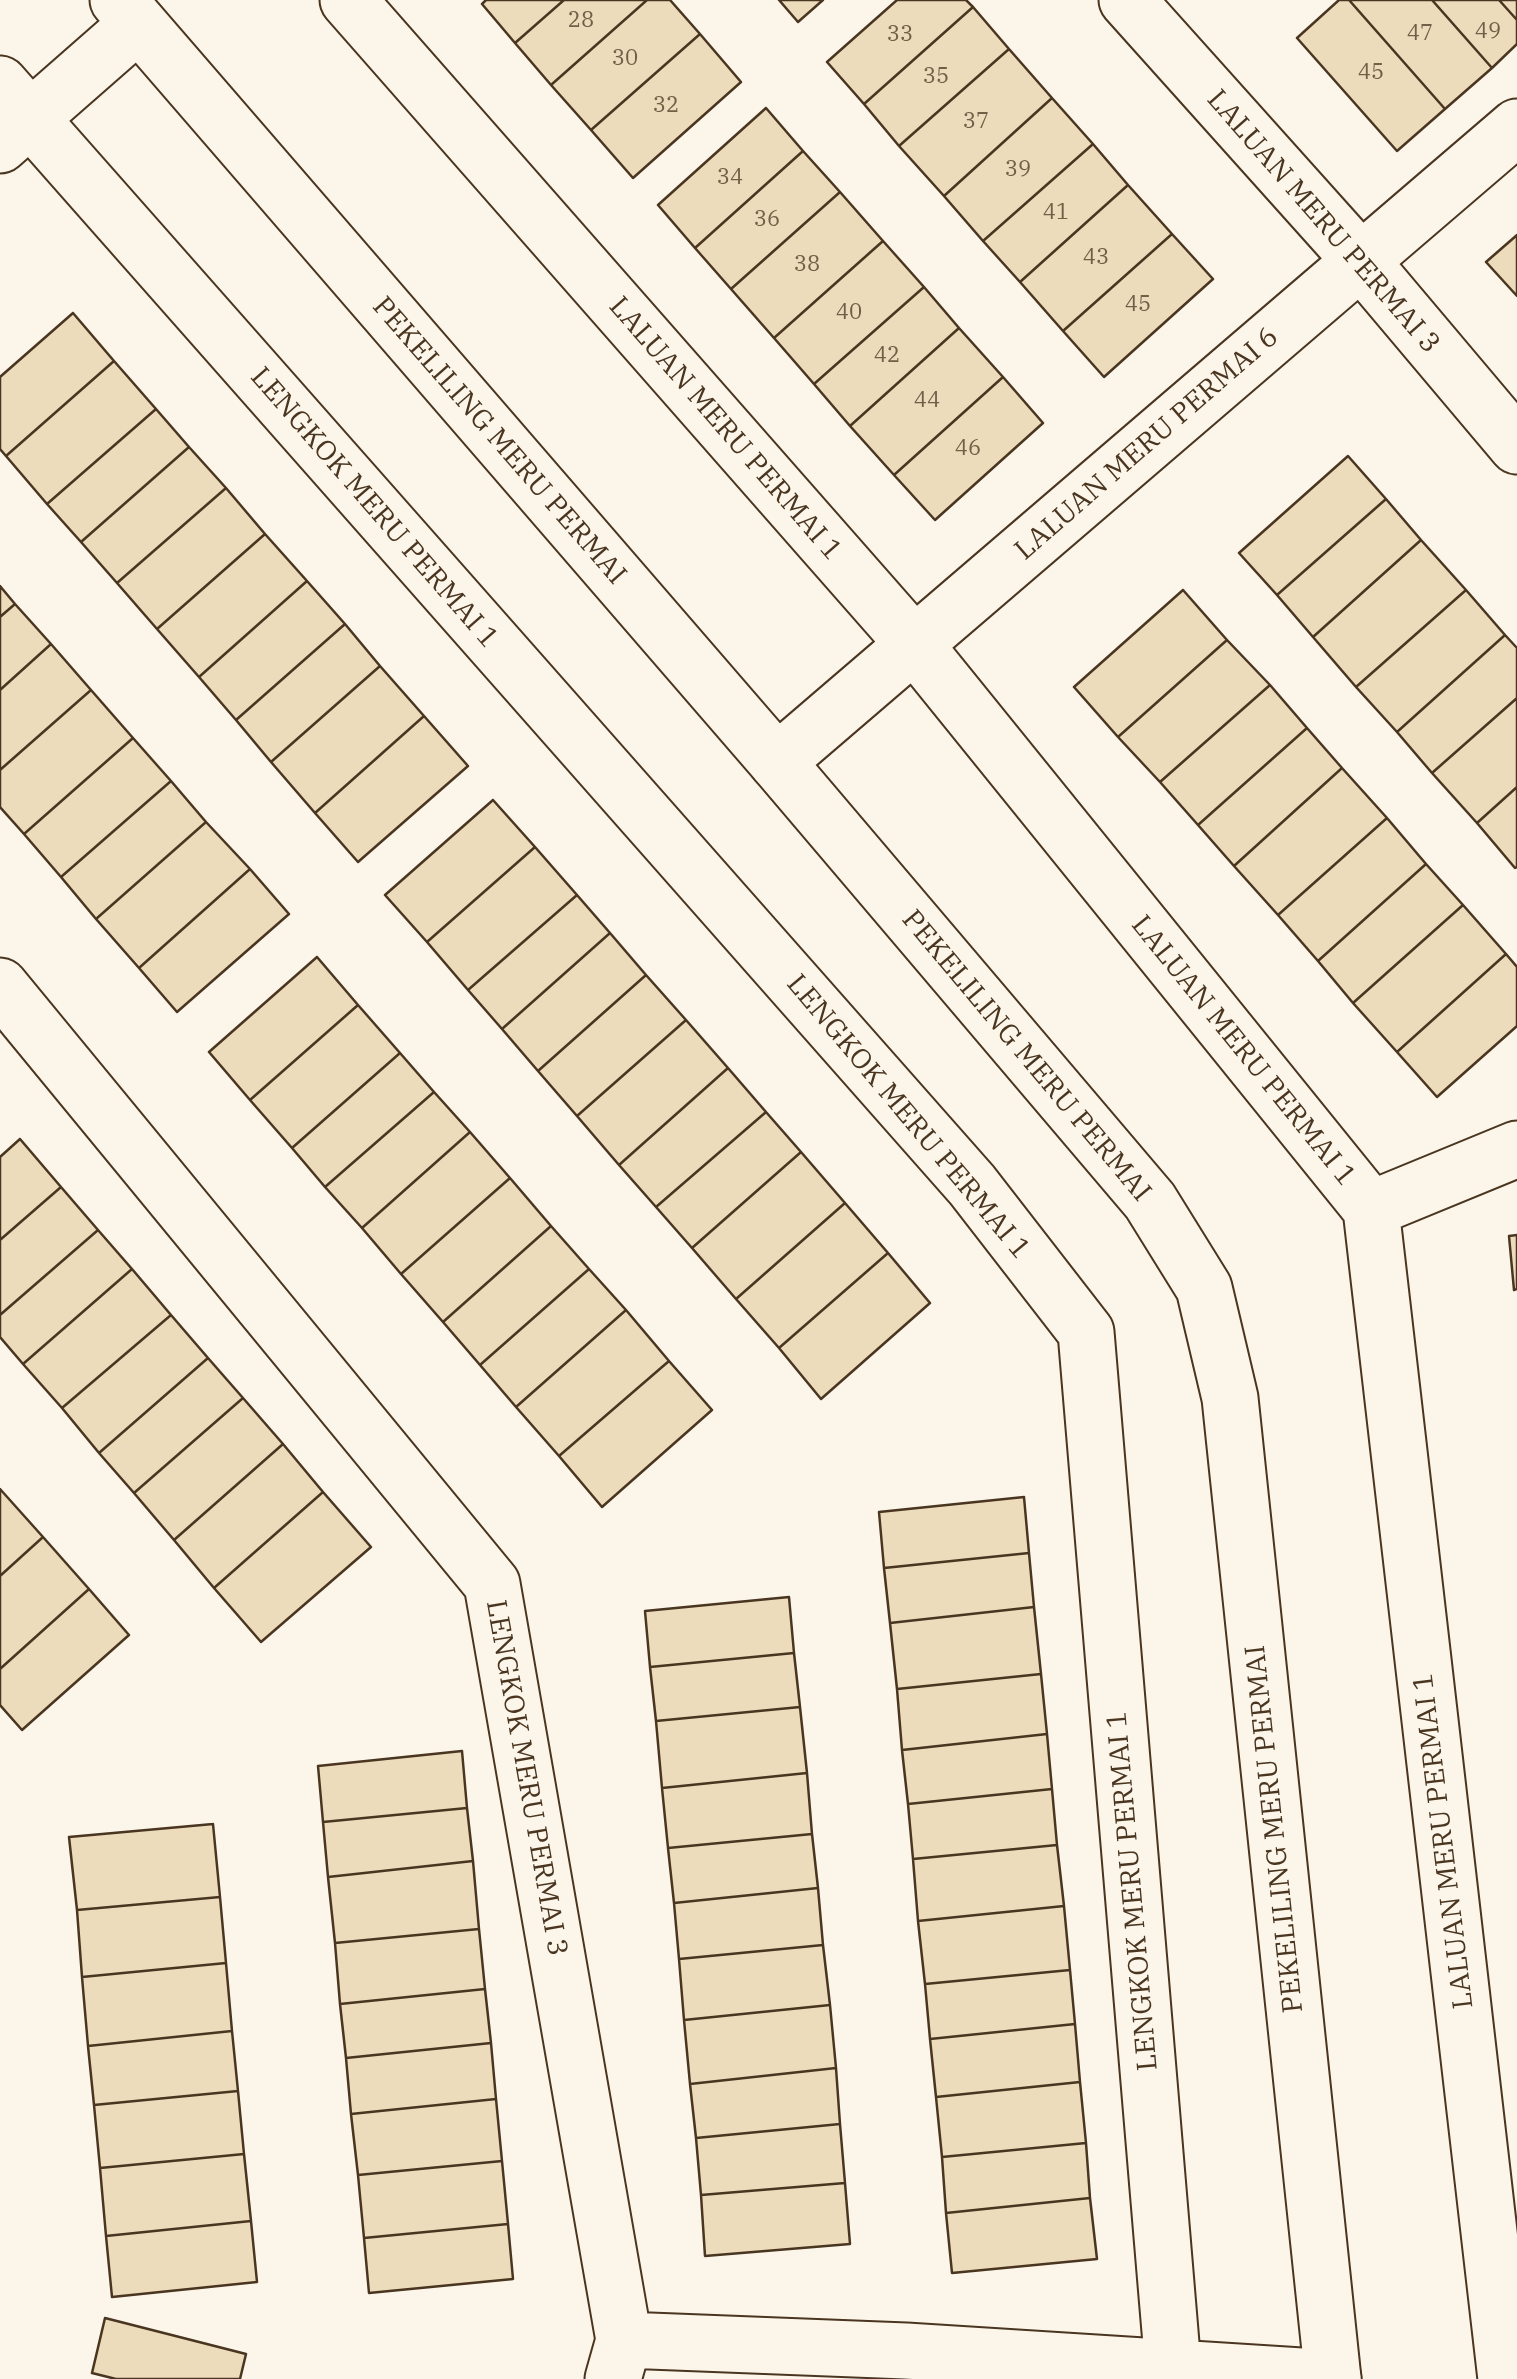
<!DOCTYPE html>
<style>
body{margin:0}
canvas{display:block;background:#fbf6e9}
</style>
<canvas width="1517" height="2379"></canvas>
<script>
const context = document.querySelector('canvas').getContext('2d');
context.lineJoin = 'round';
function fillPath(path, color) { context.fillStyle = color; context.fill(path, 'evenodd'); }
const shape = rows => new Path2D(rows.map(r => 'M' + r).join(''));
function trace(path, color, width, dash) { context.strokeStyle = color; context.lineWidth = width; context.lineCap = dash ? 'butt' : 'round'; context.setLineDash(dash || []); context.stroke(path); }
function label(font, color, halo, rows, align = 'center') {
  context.font = font + ' "IBM Plex Serif",serif'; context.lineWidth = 8; context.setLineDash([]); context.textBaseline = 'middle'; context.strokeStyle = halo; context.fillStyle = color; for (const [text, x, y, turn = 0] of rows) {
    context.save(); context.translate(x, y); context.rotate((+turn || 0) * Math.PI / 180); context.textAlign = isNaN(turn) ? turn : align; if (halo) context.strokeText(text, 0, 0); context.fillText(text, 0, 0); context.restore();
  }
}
const building = shape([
 [486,0,564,0,515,43,482,4,486,0],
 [564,0,647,0,551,85,515,43,564,0],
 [647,0,670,0,700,34,591,130,551,85,647,0],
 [779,0,823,0,798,22,779,0],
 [897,0,966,0,973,7,864,104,827,62,897,0],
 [1339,0,1349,0,1445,109,1397,151,1297,38,1339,0],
 [1349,0,1432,0,1492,68,1445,109,1349,0],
 [1432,0,1499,0,1517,20,1517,44,1492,68,1432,0],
 [1499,0,1517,0,1517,20,1499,0],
 [973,7,1009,49,899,146,864,104,973,7],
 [700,34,741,82,633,178,591,130,700,34],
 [1009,49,1052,98,944,196,899,146,1009,49],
 [1052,98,1093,144,983,241,944,196,1052,98],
 [766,108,803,151,695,248,658,205,766,108],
 [1093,144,1128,185,1020,282,983,241,1093,144],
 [803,151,840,192,731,289,695,248,803,151],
 [1128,185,1172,234,1063,331,1020,282,1128,185],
 [840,192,883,241,774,338,731,289,840,192],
 [1172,234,1213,279,1104,377,1063,331,1172,234],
 [1517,235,1517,296,1486,262,1517,235],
 [883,241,924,287,814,384,774,338,883,241],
 [924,287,959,328,850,426,814,384,924,287],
 [73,313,114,361,6,456,0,449,0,377,73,313],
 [959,328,1003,377,894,475,850,426,959,328],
 [114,361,156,409,47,504,6,456,114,361],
 [1003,377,1043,423,935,520,894,475,1003,377],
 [156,409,189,447,81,542,47,504,156,409],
 [189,447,226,488,117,583,81,542,189,447],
 [1348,456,1386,499,1277,595,1239,553,1348,456],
 [226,488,265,534,157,629,117,583,226,488],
 [1386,499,1421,540,1313,637,1277,595,1386,499],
 [265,534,307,581,199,677,157,629,265,534],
 [1421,540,1466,590,1356,687,1313,637,1421,540],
 [307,581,345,624,236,720,199,677,307,581],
 [0,586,15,604,0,617,0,586],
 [1183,590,1227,640,1118,737,1074,687,1183,590],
 [1466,590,1505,635,1397,732,1356,687,1466,590],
 [15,604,51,644,0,690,0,617,15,604],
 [345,624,380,666,271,762,236,720,345,624],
 [1505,635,1517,648,1517,698,1432,773,1397,732,1505,635],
 [1227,640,1270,685,1160,782,1118,737,1227,640],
 [51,644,91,690,0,770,0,690,51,644],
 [380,666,424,716,315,813,271,762,380,666],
 [1270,685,1307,728,1198,825,1160,782,1270,685],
 [91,690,133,738,24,834,0,807,0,770,91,690],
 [1517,698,1517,787,1477,823,1432,773,1517,698],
 [424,716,468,766,358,862,315,813,424,716],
 [1307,728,1342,768,1234,866,1198,825,1307,728],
 [133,738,171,781,61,877,24,834,133,738],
 [1342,768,1387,818,1278,915,1234,866,1342,768],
 [171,781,206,822,96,919,61,877,171,781],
 [1517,787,1517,867,1515,868,1477,823,1517,787],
 [493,800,535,847,427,942,385,895,493,800],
 [1387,818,1426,864,1318,961,1278,915,1387,818],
 [206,822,250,869,139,968,96,919,206,822],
 [535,847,577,895,468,990,427,942,535,847],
 [1426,864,1463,905,1353,1003,1318,961,1426,864],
 [250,869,289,914,177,1012,139,968,250,869],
 [577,895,610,933,502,1029,468,990,577,895],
 [1463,905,1506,954,1397,1052,1353,1003,1463,905],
 [610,933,646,975,538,1071,502,1029,610,933],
 [1506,954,1517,967,1517,1026,1437,1097,1397,1052,1506,954],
 [317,957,358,1005,250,1100,209,1052,317,957],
 [646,975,686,1020,577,1116,538,1071,646,975],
 [358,1005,400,1053,292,1148,250,1100,358,1005],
 [686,1020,728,1068,619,1165,577,1116,686,1020],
 [400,1053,434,1092,325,1187,292,1148,400,1053],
 [728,1068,766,1112,656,1207,619,1165,728,1068],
 [434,1092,470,1132,362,1228,325,1187,434,1092],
 [766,1112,801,1152,692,1248,656,1207,766,1112],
 [470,1132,510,1178,401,1274,362,1228,470,1132],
 [20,1139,61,1187,0,1240,0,1157,20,1139],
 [801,1152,845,1203,736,1299,692,1248,801,1152],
 [510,1178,551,1226,443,1322,401,1274,510,1178],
 [61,1187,98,1230,0,1315,0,1240,61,1187],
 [845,1203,888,1253,779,1348,736,1299,845,1203],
 [551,1226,589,1269,480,1365,443,1322,551,1226],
 [98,1230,132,1269,23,1364,0,1337,0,1315,98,1230],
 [1517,1235,1517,1289,1514,1290,1509,1236,1517,1235],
 [888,1253,930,1303,821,1399,779,1348,888,1253],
 [132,1269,171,1315,62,1408,23,1364,132,1269],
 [589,1269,626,1310,516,1407,480,1365,589,1269],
 [626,1310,669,1361,559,1456,516,1407,626,1310],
 [171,1315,208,1358,99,1453,62,1408,171,1315],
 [208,1358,243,1398,134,1493,99,1453,208,1358],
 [669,1361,712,1410,602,1507,559,1456,669,1361],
 [243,1398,283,1444,174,1540,134,1493,243,1398],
 [283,1444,323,1492,214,1588,174,1540,283,1444],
 [0,1489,43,1537,0,1576,0,1489],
 [323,1492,371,1547,261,1642,214,1588,323,1492],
 [1024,1497,1029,1553,884,1568,879,1512,1024,1497],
 [43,1537,89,1589,0,1669,0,1576,43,1537],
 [1029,1553,1034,1607,890,1623,884,1568,1029,1553],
 [89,1589,129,1635,22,1730,0,1705,0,1669,89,1589],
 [789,1597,794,1653,650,1667,645,1611,789,1597],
 [1034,1607,1041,1674,897,1689,890,1623,1034,1607],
 [794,1653,800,1707,656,1721,650,1667,794,1653],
 [1041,1674,1047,1734,902,1750,897,1689,1041,1674],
 [800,1707,807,1773,662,1788,656,1721,800,1707],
 [1047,1734,1052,1789,908,1804,902,1750,1047,1734],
 [462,1751,467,1808,323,1822,318,1766,462,1751],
 [807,1773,812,1834,668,1848,662,1788,807,1773],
 [1052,1789,1057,1845,913,1859,908,1804,1052,1789],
 [467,1808,473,1861,328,1877,323,1822,467,1808],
 [213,1824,220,1897,77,1910,69,1837,213,1824],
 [812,1834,818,1888,674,1903,668,1848,812,1834],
 [1057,1845,1064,1906,918,1921,913,1859,1057,1845],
 [473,1861,479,1929,335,1943,328,1877,473,1861],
 [818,1888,823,1945,679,1959,674,1903,818,1888],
 [220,1897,226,1963,82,1977,77,1910,220,1897],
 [1064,1906,1070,1970,925,1984,918,1921,1064,1906],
 [479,1929,485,1989,340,2004,335,1943,479,1929],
 [823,1945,830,2005,684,2020,679,1959,823,1945],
 [226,1963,232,2031,88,2046,82,1977,226,1963],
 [1070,1970,1075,2024,930,2039,925,1984,1070,1970],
 [485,1989,491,2043,346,2058,340,2004,485,1989],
 [830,2005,836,2068,690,2084,684,2020,830,2005],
 [1075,2024,1080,2082,936,2097,930,2039,1075,2024],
 [232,2031,238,2091,94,2105,88,2046,232,2031],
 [491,2043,496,2099,351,2114,346,2058,491,2043],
 [836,2068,840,2124,696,2138,690,2084,836,2068],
 [1080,2082,1086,2143,942,2157,936,2097,1080,2082],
 [238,2091,244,2154,100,2168,94,2105,238,2091],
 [496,2099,502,2161,358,2175,351,2114,496,2099],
 [840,2124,845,2183,701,2195,696,2138,840,2124],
 [1086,2143,1090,2198,946,2213,942,2157,1086,2143],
 [244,2154,251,2221,106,2236,100,2168,244,2154],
 [502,2161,508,2224,364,2238,358,2175,502,2161],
 [845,2183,850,2244,705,2256,701,2195,845,2183],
 [1090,2198,1097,2259,952,2273,946,2213,1090,2198],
 [251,2221,257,2282,112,2297,106,2236,251,2221],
 [508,2224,513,2279,369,2293,364,2238,508,2224],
 [105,2318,246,2354,240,2379,116,2379,92,2373,105,2318]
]);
fillPath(building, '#ecdcbc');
trace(building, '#4a3520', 2.5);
const street = shape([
 [348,0,914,644,1371,1209,1506,2379],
 [1127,0,1361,261,1517,446],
 [0,84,972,1185,1086,1332,1173,2367,1170,2379],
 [0,145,138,24],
 [777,762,1517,127],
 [0,986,492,1584,624,2340,613,2379],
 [1371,1209,1517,1149],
 [624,2340,906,2351,1333,2378]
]);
const secondary = shape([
 [118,0,777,762,1150,1201,1204,1288,1230,1398,1333,2379]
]);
trace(street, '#4a3520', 59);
trace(secondary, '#4a3520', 59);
trace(street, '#fbf6e9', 55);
trace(secondary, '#fbf6e9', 55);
label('22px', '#725f47', null, [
 ["28",581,21],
 ["49",1488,32],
 ["47",1420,34],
 ["33",900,35],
 ["30",625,59],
 ["45",1371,73],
 ["35",936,77],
 ["32",666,106],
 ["37",976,122],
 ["39",1018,170],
 ["34",730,178],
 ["41",1056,213],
 ["36",767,220],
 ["43",1096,258],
 ["38",807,265],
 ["45",1138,305],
 ["40",849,313],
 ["42",887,356],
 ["44",927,401],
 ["46",968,449]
]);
label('28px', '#4a3520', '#fbf6e9', [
 ["LALUAN MERU PERMAI 3",1323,222,49],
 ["LALUAN MERU PERMAI 1",725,429,49],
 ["PEKELILING MERU PERMAI",499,441,49],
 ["LALUAN MERU PERMAI 6",1147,444,-41],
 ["LENGKOK MERU PERMAI 1",374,508,49],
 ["LALUAN MERU PERMAI 1",1243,1051,51],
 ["PEKELILING MERU PERMAI",1026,1056,50],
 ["LENGKOK MERU PERMAI 1",908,1117,50],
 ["LENGKOK MERU PERMAI 3",526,1778,80],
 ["PEKELILING MERU PERMAI",1275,1829,-96],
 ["LALUAN MERU PERMAI 1",1444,1841,-97],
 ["LENGKOK MERU PERMAI 1",1133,1891,-95]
]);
</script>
